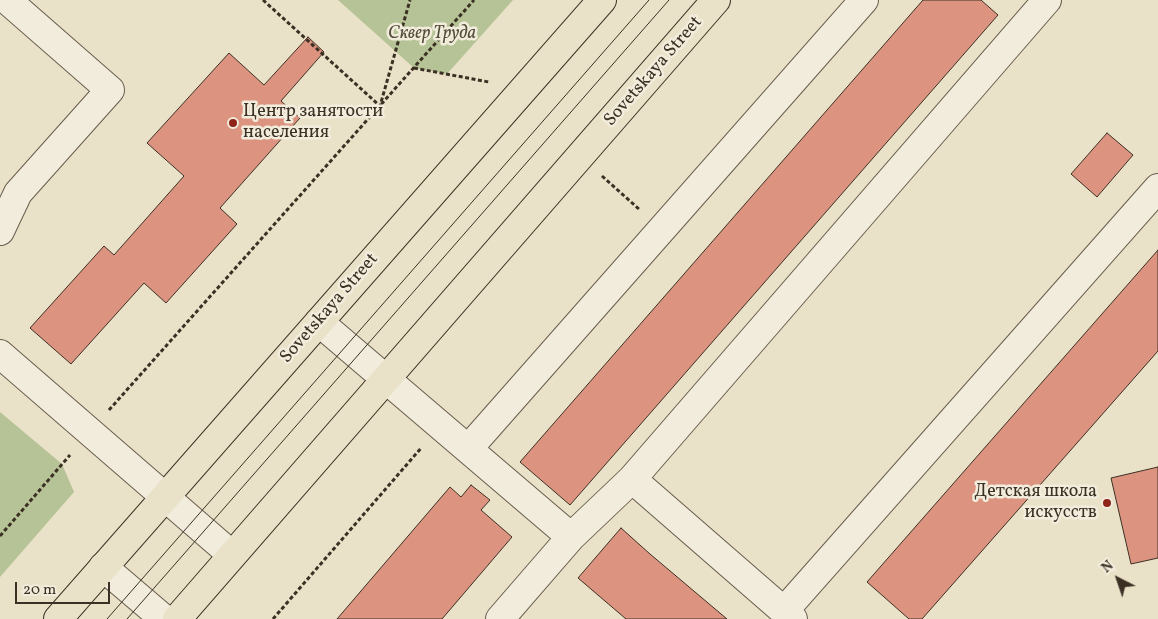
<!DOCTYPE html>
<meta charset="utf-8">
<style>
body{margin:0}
#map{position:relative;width:1158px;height:619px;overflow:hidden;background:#eae2c8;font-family:Vollkorn,serif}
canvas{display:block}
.north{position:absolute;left:1093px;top:554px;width:50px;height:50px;-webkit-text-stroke:4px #f1ecdb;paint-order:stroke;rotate:319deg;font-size:14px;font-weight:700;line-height:20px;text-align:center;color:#3c3024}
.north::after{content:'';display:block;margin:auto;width:18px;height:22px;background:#3c3024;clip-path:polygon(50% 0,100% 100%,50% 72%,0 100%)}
.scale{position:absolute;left:15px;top:582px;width:95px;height:22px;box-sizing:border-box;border:2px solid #3c3024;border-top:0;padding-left:6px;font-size:15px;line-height:18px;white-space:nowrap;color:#3c3024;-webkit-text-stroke:4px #f1ecdb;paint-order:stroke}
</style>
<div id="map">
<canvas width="1158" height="619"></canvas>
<div class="north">N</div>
<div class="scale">20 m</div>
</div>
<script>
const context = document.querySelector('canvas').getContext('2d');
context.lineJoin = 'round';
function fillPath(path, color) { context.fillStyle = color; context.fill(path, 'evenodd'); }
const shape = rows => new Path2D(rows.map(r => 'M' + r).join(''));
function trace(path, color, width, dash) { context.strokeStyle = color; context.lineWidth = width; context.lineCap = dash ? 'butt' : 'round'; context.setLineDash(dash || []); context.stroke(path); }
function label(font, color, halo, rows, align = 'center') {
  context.font = font + ' Vollkorn,serif'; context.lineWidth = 5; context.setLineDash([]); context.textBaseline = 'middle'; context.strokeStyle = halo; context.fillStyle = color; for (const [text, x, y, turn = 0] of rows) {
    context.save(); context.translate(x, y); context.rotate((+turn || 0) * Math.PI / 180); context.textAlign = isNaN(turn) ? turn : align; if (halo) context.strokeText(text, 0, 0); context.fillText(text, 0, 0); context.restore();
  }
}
fillPath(shape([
 [338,0,513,0,447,74,414,68],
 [0,412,62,464,74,492,0,577]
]), '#b6c396');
const building = shape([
 [923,0,981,0,998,15,570,505,520,462,923,0],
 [308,37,324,52,281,101,300,118,220,208,237,224,166,303,144,283,71,364,30,328,104,246,114,255,184,176,147,143,229,53,264,85,308,37],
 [1107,133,1133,155,1097,197,1071,174,1107,133],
 [1158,250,1158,351,922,619,909,619,867,582,1158,250],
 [1158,467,1158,558,1131,564,1111,478,1158,467],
 [471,485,490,500,481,510,512,537,442,619,337,619,450,487,461,497,471,485],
 [621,528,650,554,727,619,626,619,578,578,621,528]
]);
fillPath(building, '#dc9480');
trace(building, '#3c3024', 1);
const minor = shape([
 [0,231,18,193,110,90,7,0],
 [319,322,571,537],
 [0,354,232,555],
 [468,449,864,0],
 [632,479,793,619],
 [103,567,164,619],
 [784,611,1158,188],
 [500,619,571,537,632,479,1047,0]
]);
const major = shape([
 [58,619,602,0],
 [177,619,716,0]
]);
trace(minor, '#685c4d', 30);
trace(major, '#3c3024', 30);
trace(shape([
 [263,0,380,106,410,0],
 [414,68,489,82],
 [602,176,640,210],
 [109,410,474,0],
 [0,536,70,455],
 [273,619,422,447]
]), '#3c3024', 3, [4, 2.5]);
trace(minor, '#f1ecdb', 28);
trace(major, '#eae2c8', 28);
trace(shape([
 [107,619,649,0],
 [127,619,669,0]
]), '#3c3024', 1);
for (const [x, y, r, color] of [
 [233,123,5,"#8f2418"],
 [1107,503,5,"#8f2418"]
]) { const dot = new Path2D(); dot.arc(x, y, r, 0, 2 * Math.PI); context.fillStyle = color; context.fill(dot); trace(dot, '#f1ecdb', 2); }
label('italic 18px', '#544d3b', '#f1ecdb', [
 ["Сквер Труда",432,35]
]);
label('18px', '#3c3024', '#f1ecdb', [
 ["Sovetskaya Street",654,72,-49],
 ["Sovetskaya Street",330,309,-49]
]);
label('18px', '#3c3024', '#f1ecdb', [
 ["Центр занятости",243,113],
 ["населения",243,134],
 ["Детская школа",1097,493,"right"],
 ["искусств",1097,514,"right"]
], 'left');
</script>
